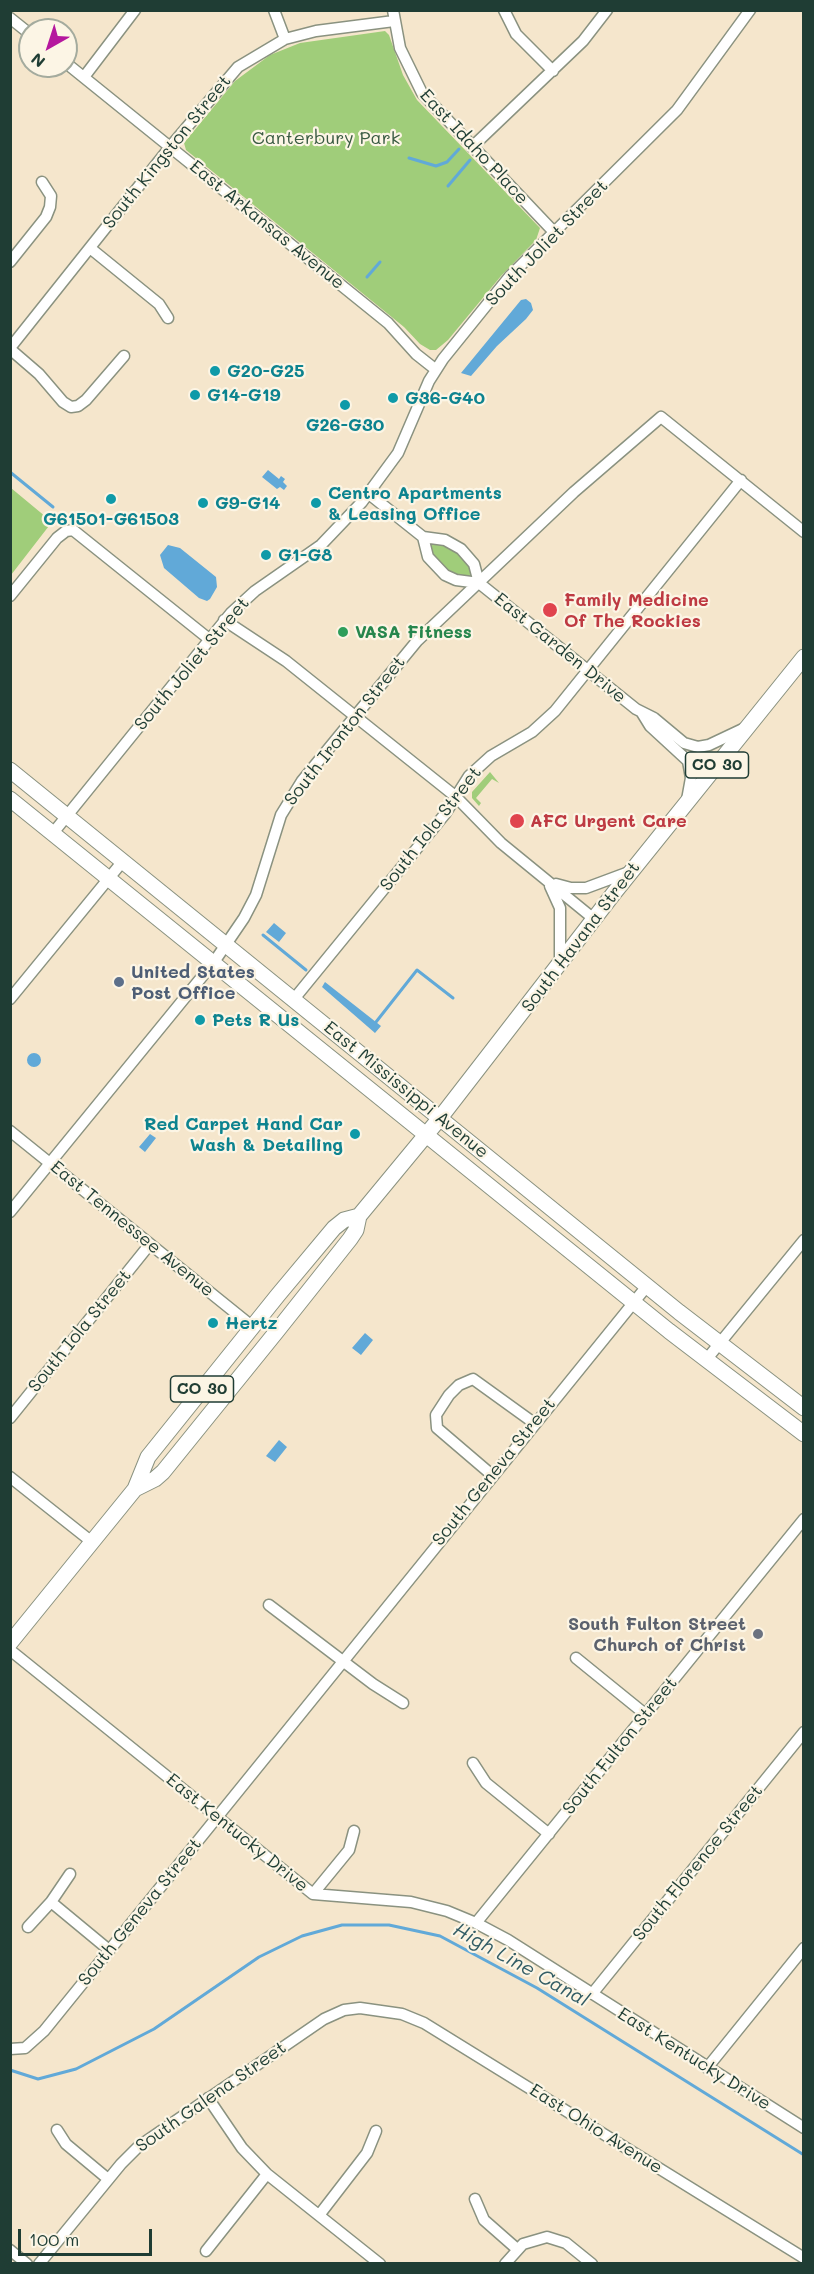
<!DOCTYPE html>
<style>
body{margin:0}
#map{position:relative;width:814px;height:2274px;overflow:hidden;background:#f5e6cc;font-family:Mali,sans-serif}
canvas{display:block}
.frame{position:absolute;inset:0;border:12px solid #1f3d34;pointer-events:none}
.north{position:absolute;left:18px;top:18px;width:60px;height:60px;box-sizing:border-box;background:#fcf5e5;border:2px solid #a4ab9e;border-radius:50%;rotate:219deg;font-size:16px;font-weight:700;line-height:24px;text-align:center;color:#1f3d34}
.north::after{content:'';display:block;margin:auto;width:21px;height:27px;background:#b5179e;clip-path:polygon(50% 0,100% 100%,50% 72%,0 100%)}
.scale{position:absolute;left:18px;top:2229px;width:134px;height:27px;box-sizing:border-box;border:3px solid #1f3d34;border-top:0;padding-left:8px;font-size:18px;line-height:21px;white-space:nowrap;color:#1f3d34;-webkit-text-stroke:4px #fcf5e5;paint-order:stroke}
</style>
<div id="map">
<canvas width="814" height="2274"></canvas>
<div class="frame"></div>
<div class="north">N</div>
<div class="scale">100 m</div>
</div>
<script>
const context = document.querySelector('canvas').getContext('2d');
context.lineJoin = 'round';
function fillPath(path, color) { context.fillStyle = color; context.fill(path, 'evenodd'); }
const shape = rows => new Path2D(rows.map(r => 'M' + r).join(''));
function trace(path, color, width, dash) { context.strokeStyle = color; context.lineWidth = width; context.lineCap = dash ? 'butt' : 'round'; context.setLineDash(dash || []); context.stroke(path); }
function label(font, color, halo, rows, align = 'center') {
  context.font = font + ' Mali,sans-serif'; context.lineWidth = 4.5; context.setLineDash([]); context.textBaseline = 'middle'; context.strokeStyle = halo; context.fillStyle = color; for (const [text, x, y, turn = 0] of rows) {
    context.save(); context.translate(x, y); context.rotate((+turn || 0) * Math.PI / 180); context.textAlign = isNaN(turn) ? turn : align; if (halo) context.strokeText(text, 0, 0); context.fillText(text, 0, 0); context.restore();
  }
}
fillPath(shape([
 [385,31,389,35,403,75,417,100,540,228,536,240,501,276,448,340,436,350,430,350,420,344,404,327,186,150,184,143,235,81,270,55,300,43],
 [11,488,52,522,11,575],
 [432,538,461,549,479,583,456,580,425,551],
 [490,772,499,783,492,779,476,798,481,803,479,806,472,798,472,792]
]), '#a0cd7a');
fillPath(shape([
 [526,299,531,303,533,310,526,319,497,346,471,376,461,373,521,300],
 [268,470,279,479,281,476,285,479,283,482,287,486,284,490,280,487,277,489,262,477],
 [168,545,180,548,216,577,217,587,210,599,207,601,199,598,164,568,160,555],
 [274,923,286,933,279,942,266,932],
 [325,982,381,1026,375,1033,322,987],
 '27 1060a7 7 0 1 1 14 0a7 7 0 1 1-14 0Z',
 [150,1134,156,1138,145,1152,139,1147],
 [365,1333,373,1340,361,1355,352,1348],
 [279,1440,287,1447,275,1462,266,1456]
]), '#61a9d8');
trace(shape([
 [409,158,436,166,447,162,459,149],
 [448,186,470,160],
 [367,277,380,262],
 [10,472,53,507],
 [263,935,306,970],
 [376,1022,417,970,453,998],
 [10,2070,38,2079,76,2069,154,2029,259,1957,302,1936,342,1925,389,1925,440,1936,537,1988,804,2155]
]), '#61a9d8', 3);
const minor = shape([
 [274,10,285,39],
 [393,10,400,48,422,93,554,232],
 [504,10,516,34,553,71],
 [10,18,30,34],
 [66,63,388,323,416,354,435,369],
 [84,77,135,10],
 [472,147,583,41,607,10],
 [90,248,159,304,168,318],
 [10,262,46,217,50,207,51,196,42,182],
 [10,348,170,147,238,67,285,39,316,31,394,21],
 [10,349,39,374,63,402,71,407,78,406,86,400,124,356],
 [369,494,423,537,445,540,461,549,474,564,479,583],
 [423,537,428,557,445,575,456,580,479,583,636,709,654,718,684,743,698,747,709,745,745,728],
 [10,596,57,538,66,531,73,530,209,639],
 [224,620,286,661,455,796,501,843,594,919],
 [642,713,650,726,688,761,691,778,687,800],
 [53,833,231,613,255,591,321,545,362,502,398,453,429,381,443,359,510,276,677,110,750,10],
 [556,884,571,888,586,888,629,872],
 [550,886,560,908,560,963],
 [10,999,123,861],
 [294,999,445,814,469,776,491,756,532,732,555,711,741,480],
 [10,1131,253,1327],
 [10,1212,214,962,244,918,256,895,281,815,302,781,417,641,574,492,661,417,804,532],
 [706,1360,804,1240],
 [10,1418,150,1244],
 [492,1475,437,1428,436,1415,449,1395,459,1385,473,1379,534,1423],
 [10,1477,92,1542],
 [269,1605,373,1684,403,1703],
 [10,1650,313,1894,411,1902,447,1911,476,1923,508,1940,804,2128],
 [576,1658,645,1714],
 [473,1763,486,1783,549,1834],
 [313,1894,349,1850,354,1831],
 [51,1902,109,1950],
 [476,1923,804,1519],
 [28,1927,51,1902,70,1874],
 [592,1994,804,1732],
 [10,2049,25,2048,44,2031,647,1286],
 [707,2068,804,1948],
 [208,2098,242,2148,267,2174,380,2264],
 [57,2130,66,2144,108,2179],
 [475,2199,484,2220,517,2249],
 [320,2214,367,2153,376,2131],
 [10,2250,27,2264],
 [206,2251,267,2174],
 [39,2264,121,2164,139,2146,324,2019,344,2010,360,2008,402,2014,424,2023,804,2258],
 [505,2264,523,2244,547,2237,566,2243,592,2264]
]);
const primary = shape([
 [10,770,679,1312,804,1408],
 [10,799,669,1331,804,1434],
 [135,1489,155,1479,163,1472,277,1331,350,1239,356,1230,359,1216,440,1118,614,893,804,657],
 [10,1643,135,1489,148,1457,278,1295,334,1228,344,1220,359,1216]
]);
trace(minor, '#8a9280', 13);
trace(primary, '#8a9280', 17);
trace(minor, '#fff', 10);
trace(primary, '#fff', 15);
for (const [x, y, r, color] of [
 [215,371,6,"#0f9aa8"],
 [195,395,6,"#0f9aa8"],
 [393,398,6,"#0f9aa8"],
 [345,405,6,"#0f9aa8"],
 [111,499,6,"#0f9aa8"],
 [203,503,6,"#0f9aa8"],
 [316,503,6,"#0f9aa8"],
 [266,555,6,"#0f9aa8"],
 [550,610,8,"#e0444e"],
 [343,632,6,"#2e9e5b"],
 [517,821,8,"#e0444e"],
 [119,982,6,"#5c6f8a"],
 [200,1020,6,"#0f9aa8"],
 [355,1134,6,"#0f9aa8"],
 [213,1323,6,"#0f9aa8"],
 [758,1634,6,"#6b7280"]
]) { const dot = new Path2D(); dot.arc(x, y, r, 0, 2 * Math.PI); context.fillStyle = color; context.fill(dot); trace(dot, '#fcf5e5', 2); }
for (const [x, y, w] of [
 [717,765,63],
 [202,1389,63]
]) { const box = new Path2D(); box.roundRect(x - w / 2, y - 13, w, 26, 4.5); context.fillStyle = '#fcf5e5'; context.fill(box); trace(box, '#1f3d34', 1.5); }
label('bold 16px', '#1f3d34', null, [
 ["CO 30",717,765],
 ["CO 30",202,1389]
]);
label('18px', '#395a42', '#fcf5e5', [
 ["Canterbury Park",326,138]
]);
label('18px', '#1f3d34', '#fcf5e5', [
 ["East Idaho Place",474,147,47],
 ["South Kingston Street",167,152,-51],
 ["East Arkansas Avenue",267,225,39],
 ["South Joliet Street",547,243,-46],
 ["East Garden Drive",560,648,39],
 ["South Joliet Street",192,664,-50],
 ["South Ironton Street",345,731,-52],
 ["South Iola Street",431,829,-52],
 ["South Havana Street",581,937,-53],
 ["East Mississippi Avenue",406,1090,39],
 ["East Tennessee Avenue",132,1229,39],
 ["South Iola Street",80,1331,-51],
 ["South Geneva Street",494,1472,-51],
 ["South Fulton Street",620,1746,-51],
 ["East Kentucky Drive",237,1833,39],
 ["South Florence Street",698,1863,-51],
 ["South Geneva Street",140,1912,-51],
 ["East Kentucky Drive",694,2059,32],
 ["South Galena Street",211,2097,-35],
 ["East Ohio Avenue",596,2129,32]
]);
label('bold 18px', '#0d838f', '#fcf5e5', [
 ["G20-G25",227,371],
 ["G14-G19",207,395],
 ["G36-G40",405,398],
 ["G26-G30",345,425,"center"],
 ["Centro Apartments",328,493],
 ["& Leasing Office",328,514],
 ["G9-G14",215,503],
 ["G61501-G61503",111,519,"center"],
 ["G1-G8",278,555],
 ["Pets R Us",212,1020],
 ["Red Carpet Hand Car",343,1124,"right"],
 ["Wash & Detailing",343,1145,"right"],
 ["Hertz",225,1323]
], 'left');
label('bold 18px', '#be3a42', '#fcf5e5', [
 ["Family Medicine",564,600],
 ["Of The Rockies",564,621],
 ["AFC Urgent Care",530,821]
], 'left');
label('bold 18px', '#27864d', '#fcf5e5', [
 ["VASA Fitness",355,632]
], 'left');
label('bold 18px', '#4e5e75', '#fcf5e5', [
 ["United States",131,972],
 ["Post Office",131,993]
], 'left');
label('bold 18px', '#5b616d', '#fcf5e5', [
 ["South Fulton Street",746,1624],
 ["Church of Christ",746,1645]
], 'right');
label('italic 20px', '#335d65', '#fcf5e5', [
 ["High Line Canal",521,1965,29]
]);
</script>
